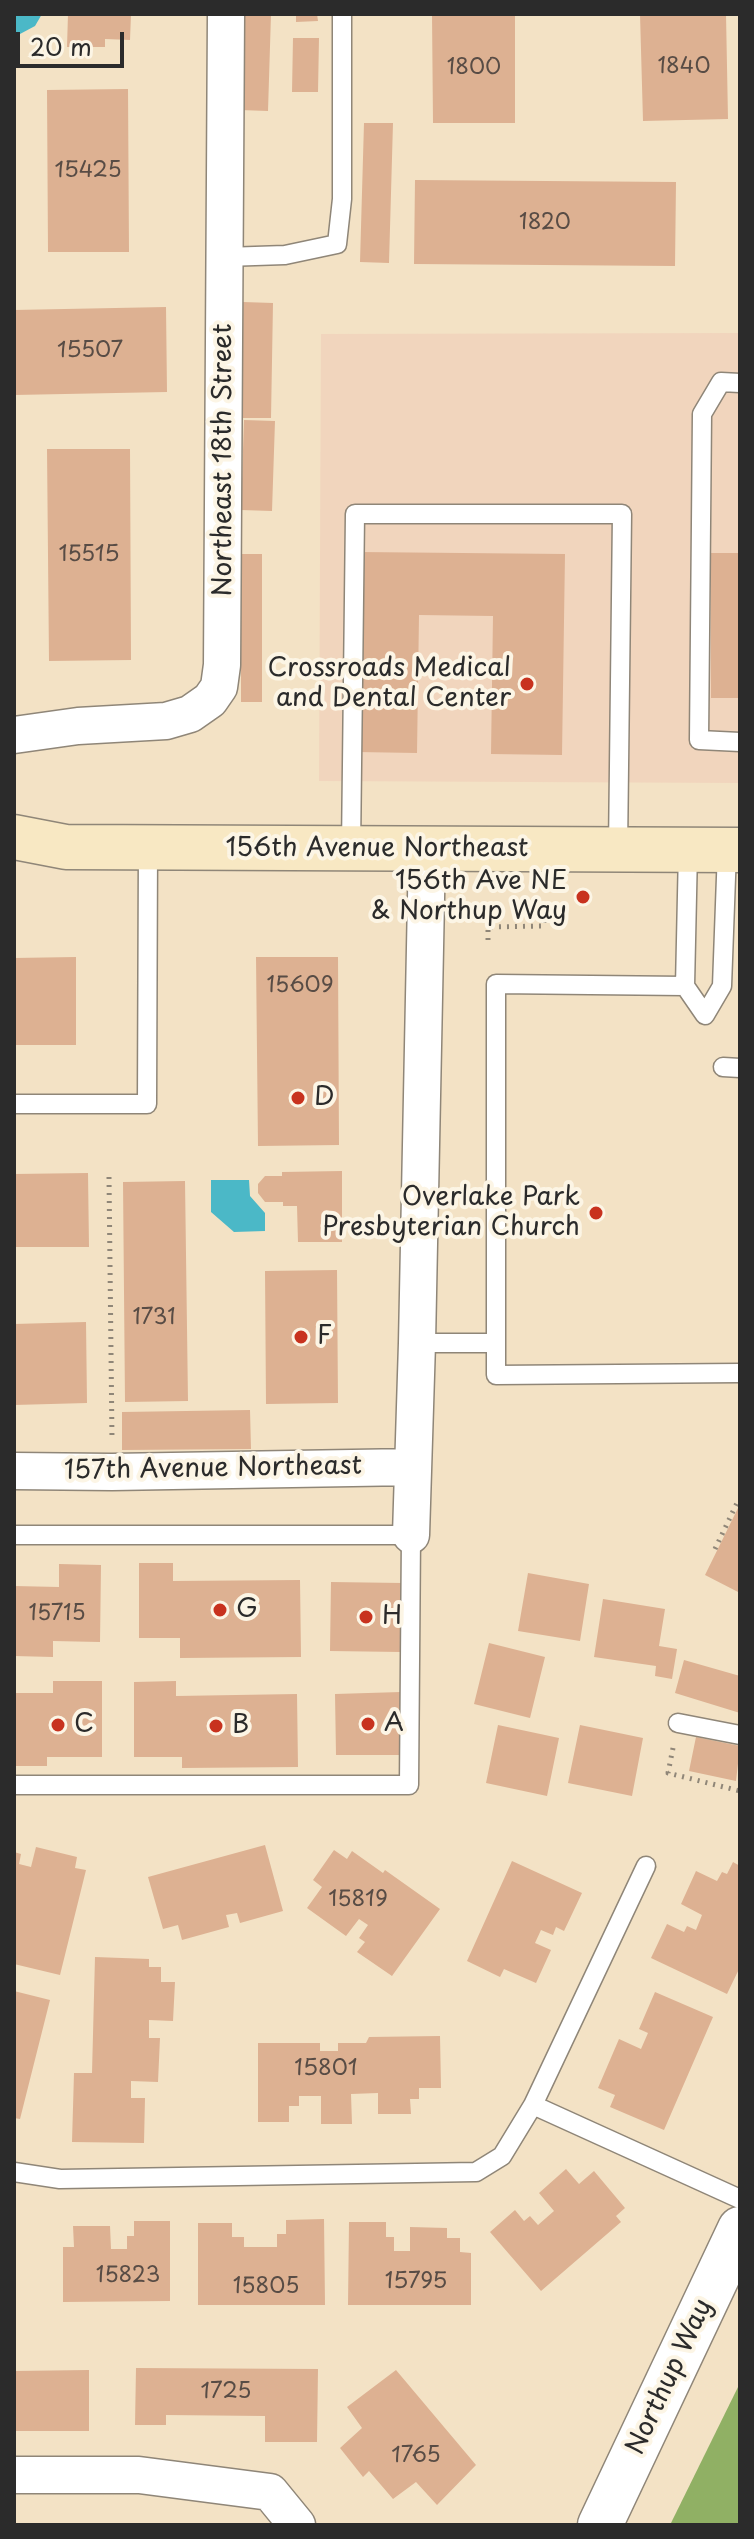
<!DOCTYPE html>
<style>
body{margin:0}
#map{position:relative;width:754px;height:2539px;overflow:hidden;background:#f3e2c5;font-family:"Playpen Sans",sans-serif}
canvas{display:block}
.frame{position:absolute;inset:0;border:16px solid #2b2b2b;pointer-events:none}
.scale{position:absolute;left:16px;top:32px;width:108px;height:36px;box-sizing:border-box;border:4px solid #2b2b2b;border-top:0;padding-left:10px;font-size:24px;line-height:28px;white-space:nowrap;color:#2b2b2b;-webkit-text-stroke:6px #fcf5e5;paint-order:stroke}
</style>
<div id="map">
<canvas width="754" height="2539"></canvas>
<div class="frame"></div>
<div class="scale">20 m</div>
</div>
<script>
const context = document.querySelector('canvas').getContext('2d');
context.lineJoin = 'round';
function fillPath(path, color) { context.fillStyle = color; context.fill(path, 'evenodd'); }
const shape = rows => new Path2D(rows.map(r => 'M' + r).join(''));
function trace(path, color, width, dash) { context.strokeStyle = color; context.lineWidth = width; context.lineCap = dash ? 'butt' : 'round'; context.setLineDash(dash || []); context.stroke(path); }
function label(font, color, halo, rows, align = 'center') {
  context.font = font + ' "Playpen Sans",sans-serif'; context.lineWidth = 8; context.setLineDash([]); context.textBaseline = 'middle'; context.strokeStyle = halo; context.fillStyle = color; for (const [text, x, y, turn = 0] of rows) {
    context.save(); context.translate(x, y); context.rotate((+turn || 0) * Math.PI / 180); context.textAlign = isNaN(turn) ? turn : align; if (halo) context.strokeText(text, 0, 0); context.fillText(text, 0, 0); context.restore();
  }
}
fillPath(shape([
 [740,333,740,783,319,781,321,334]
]), '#f1d5bd');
fillPath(shape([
 [740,2383,740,2525,670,2525]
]), '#90b064');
fillPath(shape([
 [14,14,42,14,35,26,20,34,14,33],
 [211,1180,249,1180,250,1196,265,1213,265,1231,234,1232,211,1212]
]), '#4bb8c7');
fillPath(shape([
 [68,14,131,14,130,40,105,39,105,47,67,47],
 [242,14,271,14,268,111,240,110],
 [296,14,317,14,318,21,296,22],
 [432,14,515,14,515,123,433,123],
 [640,14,726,14,728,119,643,121],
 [293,38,319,38,318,92,292,92],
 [128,89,129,252,48,252,47,90],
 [364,123,393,123,389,263,360,262],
 [415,180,676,182,675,266,414,264],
 [243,302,273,303,271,418,241,418],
 [166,307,167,392,14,395,14,310],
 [244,420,275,421,272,511,241,510],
 [47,449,130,449,131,660,49,661],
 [359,552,565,554,562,755,491,754,493,616,419,615,417,753,357,752],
 [711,553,740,553,740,698,711,698],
 [241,554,262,554,262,702,241,702],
 [76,957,76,1045,14,1045,14,958],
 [256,957,338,957,339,1145,258,1146],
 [342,1171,342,1242,298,1242,297,1206,283,1206,283,1202,265,1202,258,1193,258,1184,265,1176,282,1176,282,1172],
 [88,1173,89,1247,14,1247,14,1174],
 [185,1181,188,1401,125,1402,123,1182],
 [337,1270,338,1403,266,1404,265,1271],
 [86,1322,87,1403,14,1405,14,1324],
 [250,1410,251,1449,122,1450,122,1412],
 [738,1508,740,1509,740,1593,705,1575],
 [139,1563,173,1563,173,1581,300,1580,301,1657,180,1658,180,1638,139,1638],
 [59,1564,101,1565,100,1642,53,1641,53,1657,14,1656,14,1586,59,1587],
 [528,1573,589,1584,580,1641,518,1631],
 [331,1582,402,1583,401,1652,330,1651],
 [603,1599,665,1609,659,1646,677,1649,672,1679,655,1676,656,1666,594,1657],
 [489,1643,545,1657,530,1718,474,1704],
 [684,1660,740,1676,740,1713,675,1693],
 [53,1681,102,1681,102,1757,47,1757,47,1766,14,1766,14,1693,53,1693],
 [176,1681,176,1696,297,1694,298,1767,182,1768,182,1757,134,1757,134,1682],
 [401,1692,401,1755,336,1755,335,1694],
 [498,1725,559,1738,547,1796,486,1783],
 [580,1725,643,1738,632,1796,568,1783],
 [696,1737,740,1746,736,1781,689,1771],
 [265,1845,283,1911,240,1923,237,1913,226,1915,229,1927,182,1940,178,1925,163,1929,148,1877],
 [36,1847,77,1857,75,1868,86,1870,60,1975,14,1964,14,1852,21,1854,19,1864,31,1867],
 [334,1850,347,1859,352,1851,383,1873,385,1870,440,1909,392,1976,357,1952,365,1942,359,1938,368,1925,359,1919,346,1936,307,1908,322,1887,313,1880],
 [512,1861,582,1893,564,1931,556,1927,553,1935,541,1930,535,1943,551,1950,536,1983,504,1969,500,1977,467,1961],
 [733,1862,740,1866,740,1967,727,1994,651,1958,667,1924,684,1932,687,1926,696,1930,702,1915,681,1904,696,1871,717,1881,722,1872,727,1874],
 [95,1957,149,1959,149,1967,161,1967,161,1982,175,1982,173,2021,149,2020,149,2038,160,2038,158,2082,131,2081,131,2098,145,2098,144,2143,72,2142,74,2073,92,2073],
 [14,1991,50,2000,20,2119,14,2118],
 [655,1992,713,2017,664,2130,610,2107,615,2095,598,2088,619,2039,641,2049,648,2033,639,2029],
 [440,2036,441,2088,419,2088,419,2099,410,2099,411,2114,378,2114,378,2093,351,2094,352,2124,321,2124,321,2096,299,2096,299,2106,289,2106,289,2122,258,2122,258,2043,320,2043,320,2051,338,2051,338,2043,366,2043,369,2037],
 [566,2169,579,2184,594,2171,625,2208,616,2216,621,2222,541,2291,490,2232,515,2210,524,2221,530,2216,538,2225,554,2211,539,2193],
 [324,2219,325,2305,198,2305,198,2223,232,2223,232,2237,244,2237,244,2247,277,2247,277,2234,286,2234,286,2220],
 [134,2221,170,2221,170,2301,63,2302,63,2247,74,2247,73,2226,110,2226,111,2249,127,2249,127,2236,134,2236],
 [349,2222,386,2222,386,2237,394,2237,394,2251,410,2251,410,2227,447,2228,447,2238,460,2238,460,2252,471,2253,471,2305,348,2305],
 [136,2368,318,2369,317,2442,265,2442,265,2416,166,2415,166,2425,135,2425],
 [89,2370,89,2431,14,2431,14,2371],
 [396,2370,476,2465,437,2505,416,2482,393,2499,369,2471,363,2477,340,2448,362,2428,347,2407]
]), '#ddb192');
const service = shape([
 [225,257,285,255,337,244,342,199,342,14],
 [740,383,721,382,702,414,699,740,740,742],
 [351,848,355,514,622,514,618,850],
 [685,986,705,1015,722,986,727,850],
 [723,1067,740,1068],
 [14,1104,147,1104,148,847],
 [417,1343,496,1343,496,1375,740,1373],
 [496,1343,496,984,685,986,688,850],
 [14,1535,411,1535,409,1785,14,1785],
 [678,1723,740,1735],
 [533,2105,646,1866],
 [14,2172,60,2179,476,2172,502,2156,533,2105,740,2199]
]);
const minor = shape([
 [14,735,78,726,166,721,190,714,210,700,219,687,222,665,226,14],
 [14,1471,112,1472,412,1467],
 [411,1535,417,1343,427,849],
 [14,2475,139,2475,270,2492,297,2525]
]);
const tertiary = shape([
 [600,2525,740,2229]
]);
const secondary = shape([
 [14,837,66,847,740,850]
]);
trace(service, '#8f8678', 21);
trace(minor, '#8f8678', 39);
trace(tertiary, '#8f8678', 47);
trace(secondary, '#8f8678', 47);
trace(shape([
 [488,940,488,927,544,926,544,903],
 [109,1177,112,1439],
 [715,1549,737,1503,740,1505],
 [673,1748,668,1773,740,1791]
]), '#8f8678', 5, [2, 6]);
trace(service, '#fff', 18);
trace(minor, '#fff', 36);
trace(tertiary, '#fff', 44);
trace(secondary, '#f8e8c3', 44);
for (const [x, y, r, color] of [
 [527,684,8,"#c8321e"],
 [583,897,8,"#c8321e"],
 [298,1098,8,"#c8321e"],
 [596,1213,8,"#c8321e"],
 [301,1337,8,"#c8321e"],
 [220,1610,8,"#c8321e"],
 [366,1617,8,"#c8321e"],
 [368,1724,8,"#c8321e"],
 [58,1725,8,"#c8321e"],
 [216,1726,8,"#c8321e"]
]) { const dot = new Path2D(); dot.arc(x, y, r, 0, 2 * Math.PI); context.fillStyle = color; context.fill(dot); trace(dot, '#fcf5e5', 3); }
label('22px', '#584c45', null, [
 ["1840",684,67],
 ["1800",474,68],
 ["15425",88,171],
 ["1820",545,223],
 ["15507",90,351],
 ["15515",89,555],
 ["15609",300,986],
 ["1731",154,1318],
 ["15715",57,1614],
 ["15819",358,1900],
 ["15801",326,2069],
 ["15823",128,2276],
 ["15795",416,2282],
 ["15805",266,2287],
 ["1725",226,2392],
 ["1765",416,2456]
]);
label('26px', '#2b2b2b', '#fcf5e5', [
 ["Northeast 18th Street",224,460,-90],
 ["156th Avenue Northeast",377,849],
 ["157th Avenue Northeast",213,1469,-1],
 ["Northup Way",670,2377,-65]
]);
label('26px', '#2b2b2b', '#fcf5e5', [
 ["Crossroads Medical",511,669,"right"],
 ["and Dental Center",511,699,"right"],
 ["156th Ave NE",567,882,"right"],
 ["& Northup Way",567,912,"right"],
 ["D",314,1098],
 ["Overlake Park",580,1198,"right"],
 ["Presbyterian Church",580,1228,"right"],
 ["F",317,1337],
 ["G",236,1610],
 ["H",382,1617],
 ["A",384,1724],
 ["C",74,1725],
 ["B",232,1726]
], 'left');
</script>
